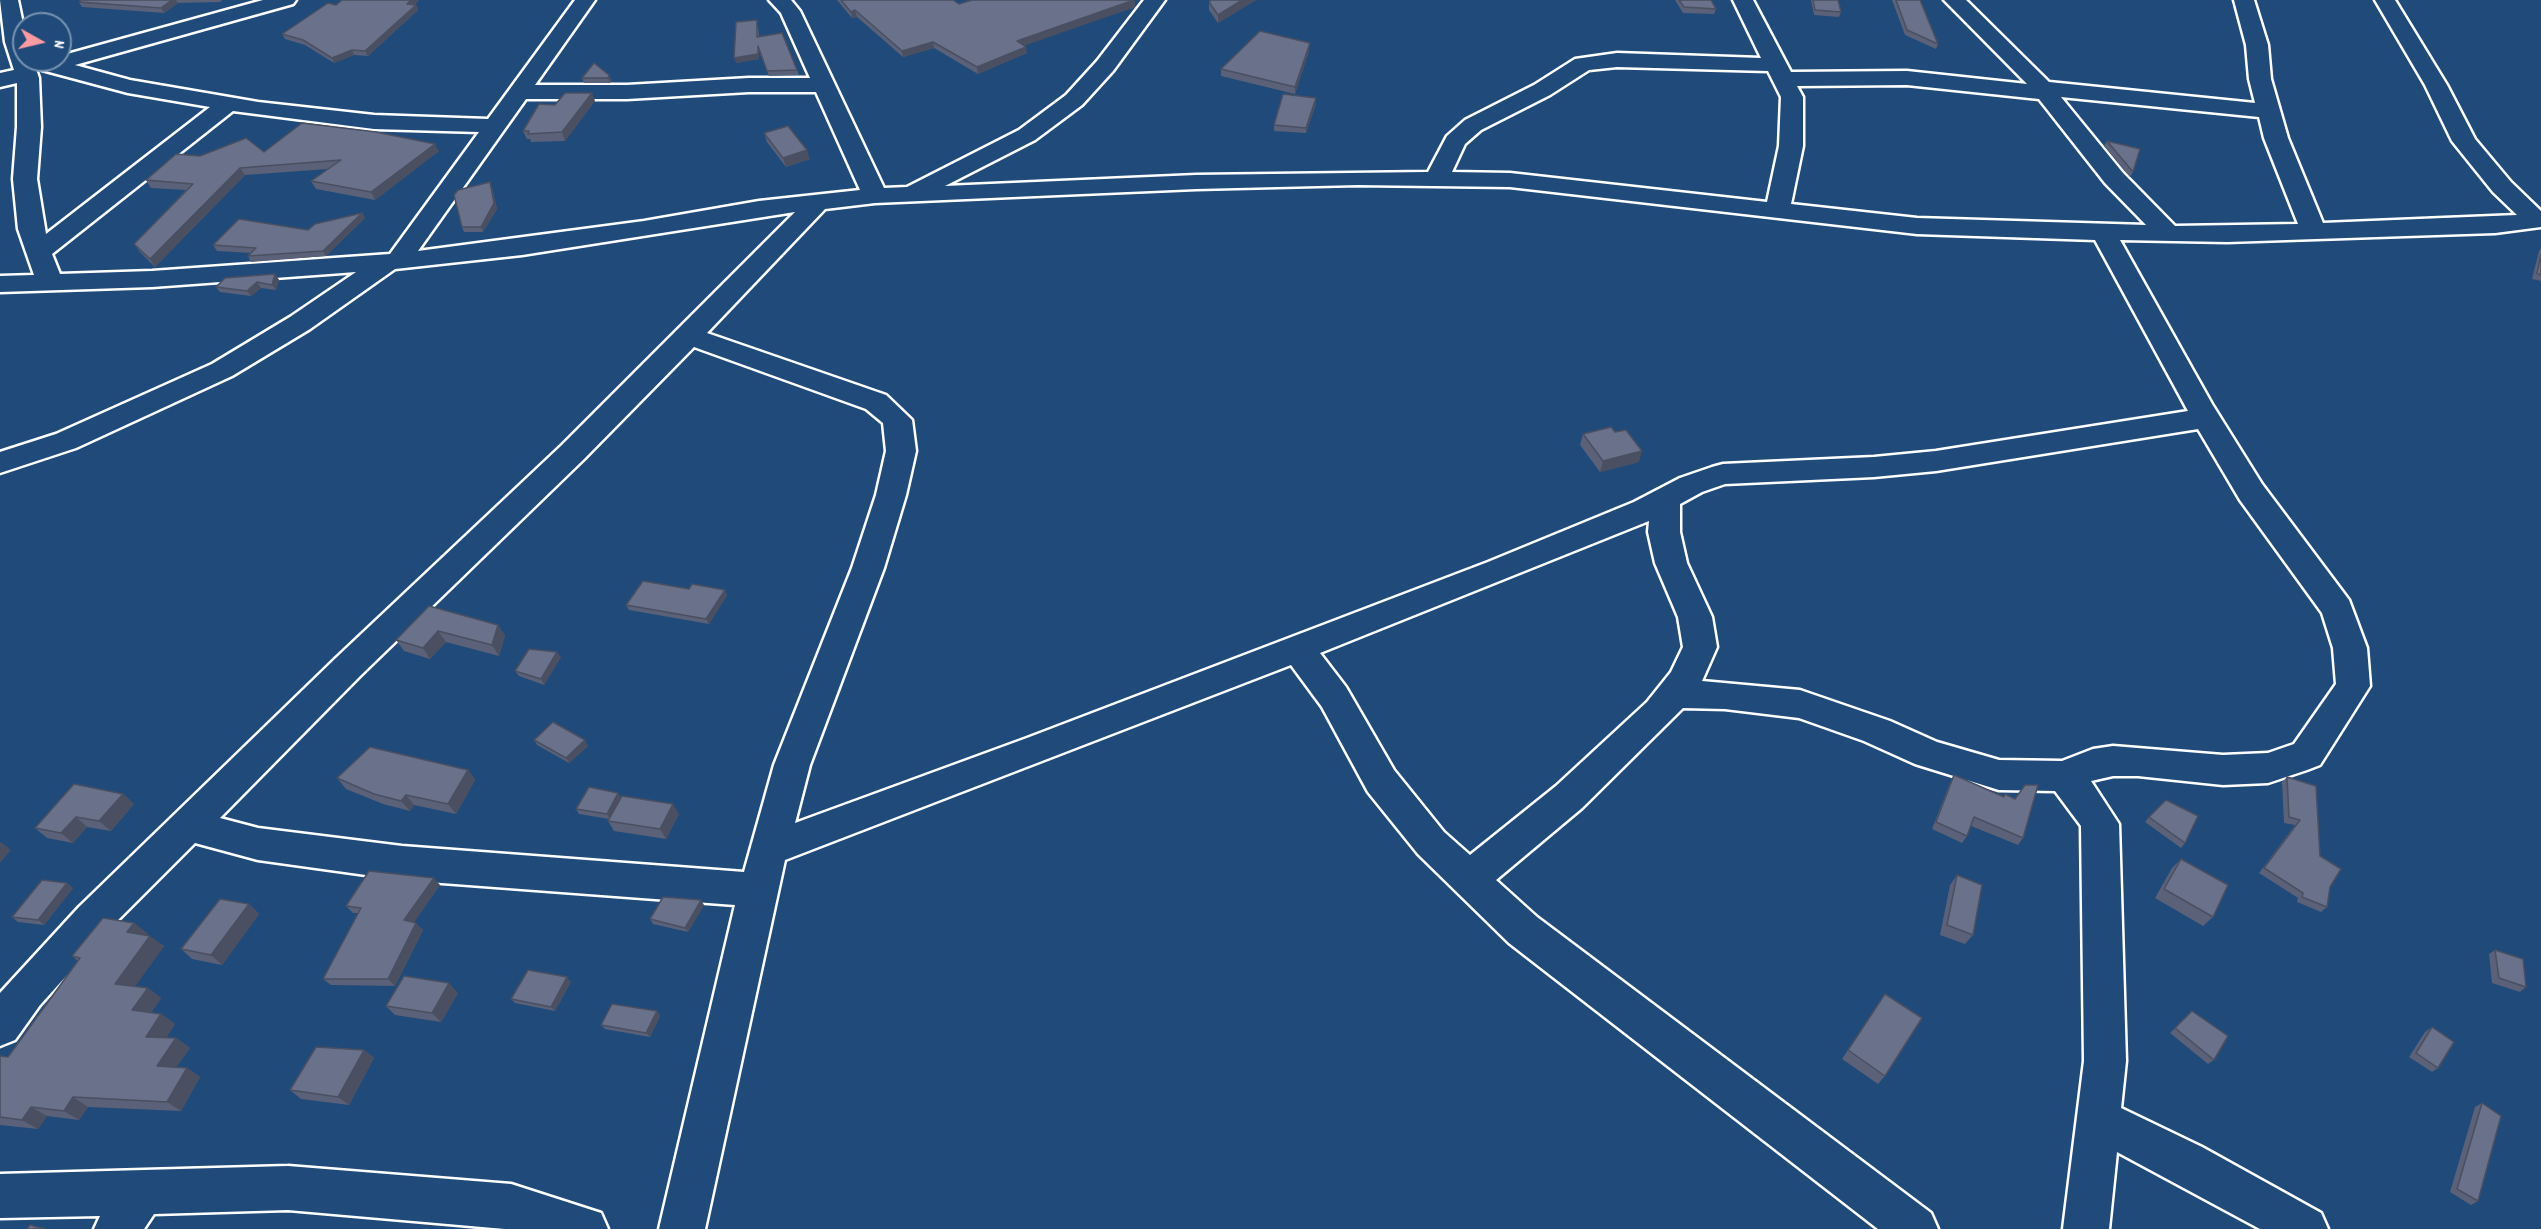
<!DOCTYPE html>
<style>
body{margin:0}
#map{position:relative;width:2541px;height:1229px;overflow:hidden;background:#1f4a7a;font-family:Dekko,sans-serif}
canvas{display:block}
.north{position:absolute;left:12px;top:12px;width:60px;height:60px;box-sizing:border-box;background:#1f4a7a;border:2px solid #7992af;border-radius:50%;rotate:98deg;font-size:16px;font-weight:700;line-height:24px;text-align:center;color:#fff}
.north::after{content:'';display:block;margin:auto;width:21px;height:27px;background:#ff9aa2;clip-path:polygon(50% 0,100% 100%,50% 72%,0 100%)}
</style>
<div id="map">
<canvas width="2541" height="1229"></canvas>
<div class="north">N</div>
</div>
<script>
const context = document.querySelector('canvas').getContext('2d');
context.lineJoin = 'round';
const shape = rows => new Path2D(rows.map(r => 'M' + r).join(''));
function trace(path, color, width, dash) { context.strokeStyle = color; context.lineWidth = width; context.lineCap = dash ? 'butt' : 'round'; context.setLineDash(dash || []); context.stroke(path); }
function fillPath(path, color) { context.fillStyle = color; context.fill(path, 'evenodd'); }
const minor = shape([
 [0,0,18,0,24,29,24,60,33,60,39,78,41,127,37,179,46,234,210,107,128,93,42,70,39,65,42,60,60,60,60,56,263,0,296,0,293,4,75,65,130,80,258,102,374,115,488,119,575,0,595,0,535,85,627,85,749,78,810,78,781,13,769,0,791,0,800,11,884,188,907,187,1019,130,1066,95,1097,61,1144,0,1165,0,1113,71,1082,105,1035,140,945,186,1196,175,1428,172,1447,136,1465,120,1534,85,1575,59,1617,53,1761,58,1733,0,1753,0,1791,72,1907,71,2027,84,1944,0,1966,0,2049,82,2255,103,2249,79,2246,45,2234,0,2254,0,2268,45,2271,79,2288,138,2323,223,2517,215,2493,192,2452,141,2425,85,2375,0,2395,0,2447,85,2475,139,2511,182,2541,211,2541,227,2495,233,2227,242,2120,240,2212,404,2262,484,2349,600,2367,648,2370,686,2320,765,2307,770,2268,783,2223,785,2138,776,2113,776,2091,781,2119,824,2126,1061,2121,1108,2202,1147,2321,1213,2328,1229,2260,1229,2117,1152,2109,1229,2063,1229,2084,1061,2081,826,2055,791,1999,790,1915,764,1864,741,1799,718,1725,709,1683,708,1582,808,1496,880,1537,917,1931,1213,1938,1229,1878,1229,1509,943,1418,854,1368,792,1322,707,1291,665,785,860,705,1229,659,1229,735,905,402,880,258,860,195,843,107,931,40,1005,15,1040,0,1046,0,993,79,907,336,658,562,445,795,212,522,255,395,269,310,329,232,376,76,448,0,473,0,452,56,434,212,364,290,317,356,272,152,287,0,292,0,276,34,275,18,229,13,179,17,127,17,83,0,87,0,73,14,70,5,42,0,0],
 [1617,67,1768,71,1781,97,1779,146,1767,202,1510,173,1452,172,1465,144,1481,130,1550,95,1589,70,1617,67],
 [1907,85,2039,99,2105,183,2146,225,1917,218,1791,204,1803,146,1803,97,1797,86,1907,85],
 [749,92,816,92,860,190,759,201,644,221,418,251,526,99,627,99,749,92],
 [2061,97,2259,117,2264,138,2298,224,2175,226,2123,173,2061,97],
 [233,111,374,129,479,132,390,254,152,271,60,274,52,254,233,111],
 [1358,185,1510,187,1917,234,2095,240,2188,411,1936,451,1874,457,1723,464,1712,467,1680,478,1634,502,1488,562,1027,738,795,823,810,765,884,568,906,495,916,451,912,420,886,395,707,333,825,209,875,203,1196,189,1358,185],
 [694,347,866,409,883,423,886,451,876,495,852,568,774,765,744,872,402,846,258,828,220,818,360,676,584,459,694,347],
 [2198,429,2240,500,2322,613,2333,648,2336,684,2294,744,2268,753,2223,755,2113,746,2093,749,2062,761,1999,760,1937,742,1890,721,1800,690,1702,681,1717,647,1712,617,1687,563,1680,532,1680,504,1702,492,1725,484,1874,477,1936,471,2198,429],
 [1649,521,1648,532,1655,563,1678,617,1683,647,1671,672,1647,702,1556,786,1470,855,1444,832,1394,770,1346,687,1320,653,1649,521],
 [288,1166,511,1184,601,1213,608,1229,505,1229,288,1210,154,1214,144,1229,94,1229,100,1216,0,1218,0,1174,288,1166]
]);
trace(minor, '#fff', 5);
fillPath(minor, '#1f4a7a');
fillPath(shape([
 [81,0,222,0,220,2,178,3,164,13,82,7,79,2],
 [342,0,419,0,414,5,416,5,418,10,368,56,354,55,334,63,305,45,285,39,282,34,336,5],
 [837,0,953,0,959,4,1134,0,1135,7,1024,45,1027,53,978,74,934,48,903,57,857,17,852,18],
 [1211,0,1256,0,1218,23,1209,10,1209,2],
 [1675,0,1711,0,1716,9,1714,14,1683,13],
 [1811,0,1838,0,1841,12,1839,17,1814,15],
 [1892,0,1920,0,1938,44,1936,49,1905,35],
 [758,25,759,36,797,70,799,75,769,76,759,51,759,59,736,63],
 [1309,51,1295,94,1221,76,1221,69],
 [609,75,611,80,610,83,584,83,582,78],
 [595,101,565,141,531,142,530,139,527,139,523,131,555,105],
 [1316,104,1306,133,1274,131,1274,125],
 [764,133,810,159,786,167,767,142],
 [2107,141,2133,172,2130,177,2104,146],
 [439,151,375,200,316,189,311,181,328,169,245,175,155,267,140,252,134,244,186,190,151,188,146,180,200,156,264,152],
 [492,188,497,209,483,232,464,232,462,227],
 [362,213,365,218,326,256,251,262,248,256,251,253,217,251,213,245,308,230],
 [2541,248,2541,281,2532,279,2539,251],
 [275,274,279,280,276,290,261,288,251,296,220,292,216,287],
 [1583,434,1639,462,1600,472,1580,445],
 [727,595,709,624,629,610,626,605],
 [429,606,498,625,505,636,499,656,446,642,430,659,404,651,396,640],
 [561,657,544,685,519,676,515,671],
 [534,740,588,746,569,763,537,745],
 [468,770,475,780,456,814,414,805,410,811,383,804,346,789,337,778],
 [1954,775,2003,797,2005,794,2023,838,2018,845,1971,826,1967,836,1962,843,1932,829,1950,783],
 [2287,777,2330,887,2327,907,2321,912,2297,902,2298,898,2259,873,2295,825,2284,823,2282,782],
 [123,794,134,804,111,831,87,827,73,843,47,838,35,828],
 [621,797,679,814,666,839,614,831,608,821,609,819,579,814,576,809],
 [2149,817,2185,843,2181,848,2145,822],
 [2181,859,2213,917,2203,926,2155,898,2172,868],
 [1957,875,1973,935,1965,944,1940,935,1950,885],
 [67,883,73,888,44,925,18,922,12,917],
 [440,885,414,922,423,930,395,986,331,985,323,979,358,913,353,913,346,906],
 [249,904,259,914,222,965,192,959,181,949],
 [704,905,688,932,653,924,650,919],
 [134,923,148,934,147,935,164,946,135,986,148,988,161,998,151,1013,161,1014,175,1024,166,1038,176,1038,190,1048,176,1067,187,1068,200,1077,181,1111,88,1107,79,1120,47,1116,38,1129,0,1125,0,1056,8,1057,78,961,72,956],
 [2495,950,2526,987,2520,992,2492,983,2489,954],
 [571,982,555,1011,515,1003,511,999],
 [458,993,441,1022,395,1015,386,1006],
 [1885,994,1885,1076,1878,1084,1842,1059],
 [657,1011,660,1016,650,1037,605,1029,601,1025],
 [2192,1011,2214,1060,2208,1064,2170,1033],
 [2432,1027,2438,1068,2432,1072,2409,1057,2425,1032],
 [364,1050,374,1058,349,1105,301,1099,290,1090],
 [2482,1103,2478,1201,2471,1205,2450,1192,2475,1107]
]), '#5a6178');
fillPath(shape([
 [172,0,176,0,178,3,164,13,161,8],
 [411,0,419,0,409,9,407,4],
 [1134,0,1135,7,1018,48,1017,41],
 [1242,0,1256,0,1218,23,1218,15],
 [416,5,418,10,368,56,365,51],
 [855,10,857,17,852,18,851,12],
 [933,42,934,48,903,57,902,51],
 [1310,43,1309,51,1295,94,1295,87],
 [758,46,759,51,759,59,736,63,734,58],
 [1026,47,1027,53,978,74,977,67],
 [352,50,354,55,334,63,332,58],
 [609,75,611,80,610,83,608,78],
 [592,93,595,101,565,141,562,132],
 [1316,98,1316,104,1306,133,1306,128],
 [435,144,439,151,375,200,371,192],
 [807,150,810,159,786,167,783,158],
 [240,168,245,175,155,267,150,259],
 [490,182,492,188,497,209,483,232,481,227],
 [362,213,365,218,326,256,323,251],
 [275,274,279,280,276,290,272,285],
 [257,282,261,288,251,296,247,291],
 [1642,451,1639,462,1600,472,1603,461],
 [725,590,727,595,709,624,706,619],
 [498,625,505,636,499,656,492,645],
 [438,631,446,642,430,659,423,648],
 [557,652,561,657,544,685,541,679],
 [585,740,588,746,569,763,566,758],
 [468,770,475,780,456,814,448,804],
 [618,793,622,798,610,819,607,814],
 [123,794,134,804,111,831,99,821],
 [406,795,414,805,410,811,401,801],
 [673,804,679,814,666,839,660,829],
 [76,817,87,827,73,843,61,833],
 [1,842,11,850,0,863,0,843],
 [434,878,440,885,411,927,404,920],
 [67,883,73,888,44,925,38,920],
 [701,900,704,905,688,932,685,928],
 [249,904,259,914,222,965,211,955],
 [134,923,148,934,140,943,127,932],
 [416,923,423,930,395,986,388,979],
 [150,936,164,946,129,995,115,984],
 [567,977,571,982,555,1011,551,1007],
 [449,983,458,993,441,1022,432,1013],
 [148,988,161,998,146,1020,132,1010],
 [657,1011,660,1016,650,1037,646,1033],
 [161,1014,175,1024,160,1047,146,1037],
 [176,1038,190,1048,170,1076,157,1066],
 [364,1050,374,1058,349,1105,338,1097],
 [187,1068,200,1077,181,1111,167,1102],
 [73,1097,88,1107,79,1120,64,1111],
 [31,1107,47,1116,38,1129,22,1120]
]), '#4a4f61');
const building = shape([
 [81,0,172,0,161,8,79,2,81,0],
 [342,0,411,0,407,4,416,5,365,51,352,50,332,58,303,40,282,34,328,3,336,5,342,0],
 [841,0,953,0,959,4,972,0,1134,0,1017,41,1026,47,977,67,933,42,902,51,855,10,851,12,841,0],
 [1211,0,1242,0,1218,15,1209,2,1211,0],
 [1679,0,1711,0,1716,9,1684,7,1679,0],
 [1813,0,1838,0,1841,12,1815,10,1813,0],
 [1896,0,1920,0,1938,44,1907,30,1896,0],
 [757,20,757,37,782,33,797,70,767,71,758,46,758,54,734,58,736,22,757,20],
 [1260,31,1310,43,1295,87,1221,69,1260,31],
 [594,63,609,75,608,78,582,78,594,63],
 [565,93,592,93,562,132,528,134,529,131,523,131,539,104,555,105,565,93],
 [1283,94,1316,98,1306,128,1274,125,1283,94],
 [302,123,376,132,435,144,371,192,311,181,341,160,240,168,150,259,134,244,193,184,146,180,176,154,200,156,246,138,264,152,302,123],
 [788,126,807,150,783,158,764,133,788,126],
 [2107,141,2140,149,2133,172,2107,141],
 [490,182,494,203,481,227,462,227,454,195,458,190,490,182],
 [362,213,323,251,248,256,256,248,213,245,239,219,308,230,315,224,362,213],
 [2541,255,2541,275,2537,273,2541,255],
 [275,274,272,285,257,282,247,291,216,287,225,278,275,274],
 [1611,427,1615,432,1626,430,1642,451,1603,461,1583,434,1611,427],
 [643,581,689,589,692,584,725,590,706,619,626,605,643,581],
 [429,606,498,625,492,645,438,631,423,648,396,640,429,606],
 [529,649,557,652,541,679,515,671,529,649],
 [553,722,585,740,566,758,534,740,553,722],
 [370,747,468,770,448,804,406,795,401,801,374,794,337,778,370,747],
 [1954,775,2004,797,2005,794,2015,799,2025,785,2038,785,2023,838,1974,817,1967,836,1936,822,1954,775],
 [2287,777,2316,786,2320,856,2341,869,2330,887,2327,907,2302,897,2303,893,2264,868,2300,820,2289,817,2287,777],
 [74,784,123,794,99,821,76,817,61,833,35,828,74,784],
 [589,787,618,793,607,814,576,809,589,787],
 [622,796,673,804,660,829,608,821,622,796],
 [2166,800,2198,816,2185,843,2149,817,2166,800],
 [2181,859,2228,885,2213,917,2164,889,2181,859],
 [369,871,434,878,404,920,416,923,388,979,323,979,361,908,346,906,369,871],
 [1957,875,1982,885,1973,935,1947,925,1957,875],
 [42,880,67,883,38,920,12,917,42,880],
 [663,897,701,900,685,928,650,919,663,897],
 [220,899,249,904,211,955,181,949,220,899],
 [103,918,134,923,127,932,150,936,115,984,148,988,132,1010,161,1014,146,1037,176,1038,157,1066,187,1068,167,1102,73,1097,64,1111,31,1107,22,1120,0,1117,0,1056,8,1057,80,958,72,956,103,918],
 [2495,950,2523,959,2526,987,2499,978,2495,950],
 [528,970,567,977,551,1007,511,999,528,970],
 [404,976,449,983,432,1013,386,1006,404,976],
 [1885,994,1922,1018,1885,1076,1848,1050,1885,994],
 [612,1004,657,1011,646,1033,601,1025,612,1004],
 [2192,1011,2228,1036,2214,1060,2175,1028,2192,1011],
 [2432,1027,2454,1042,2438,1068,2416,1053,2432,1027],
 [316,1047,364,1050,338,1097,290,1090,316,1047],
 [2482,1103,2501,1116,2478,1201,2457,1189,2482,1103],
 [30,1225,45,1229,27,1229,30,1225]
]);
fillPath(building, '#69718b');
trace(building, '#4a4f61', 1.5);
</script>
